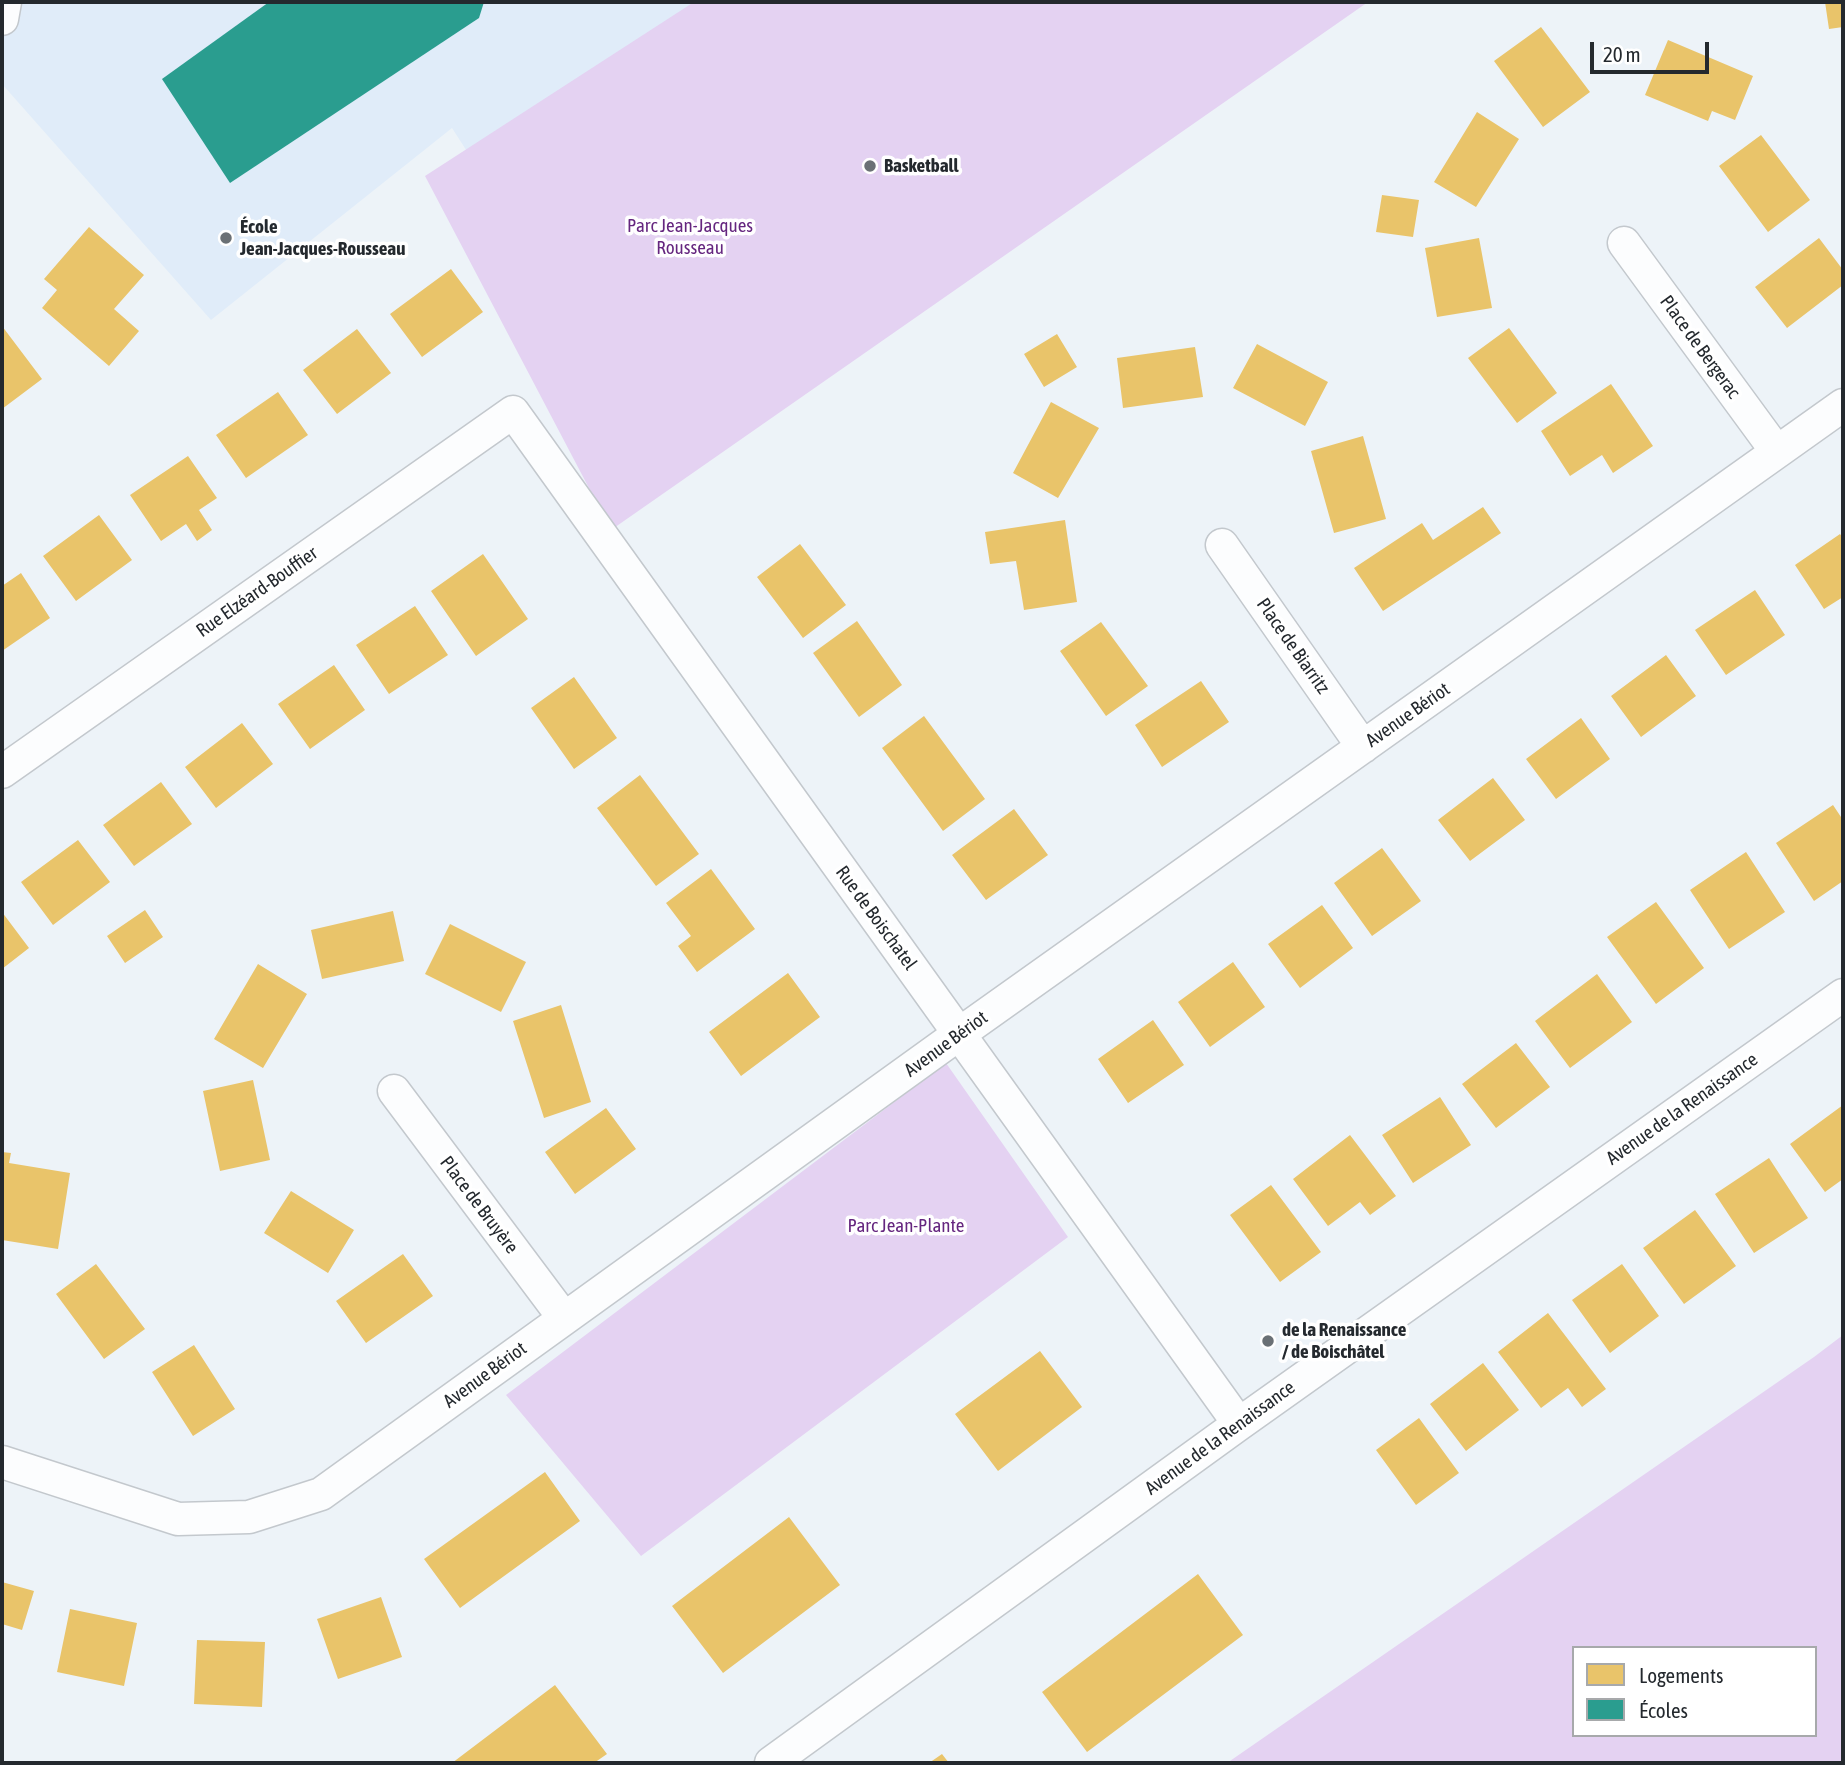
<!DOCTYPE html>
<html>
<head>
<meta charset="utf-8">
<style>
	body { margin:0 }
	#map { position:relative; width:1845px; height:1765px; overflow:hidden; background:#edf3f8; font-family:"Asap Condensed",sans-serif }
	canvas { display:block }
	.frame { position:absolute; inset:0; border:4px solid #24292e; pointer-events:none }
	.legend { position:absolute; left:1572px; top:1646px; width:245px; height:91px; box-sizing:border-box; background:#fff; border:2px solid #a7a9ab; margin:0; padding:9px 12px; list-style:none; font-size:21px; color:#24292e }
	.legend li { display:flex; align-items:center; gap:14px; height:35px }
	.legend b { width:35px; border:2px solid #a7a9ab }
	.scale { position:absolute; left:1590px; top:42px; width:119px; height:32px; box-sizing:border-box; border:4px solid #24292e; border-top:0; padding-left:9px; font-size:21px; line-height:24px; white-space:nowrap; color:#24292e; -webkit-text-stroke:5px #fff; paint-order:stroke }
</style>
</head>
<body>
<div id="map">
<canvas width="1845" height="1765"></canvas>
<div class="frame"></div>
<ul class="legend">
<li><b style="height:19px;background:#e9c46a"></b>Logements</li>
<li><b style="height:19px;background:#2a9d8f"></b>Écoles</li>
</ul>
<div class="scale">20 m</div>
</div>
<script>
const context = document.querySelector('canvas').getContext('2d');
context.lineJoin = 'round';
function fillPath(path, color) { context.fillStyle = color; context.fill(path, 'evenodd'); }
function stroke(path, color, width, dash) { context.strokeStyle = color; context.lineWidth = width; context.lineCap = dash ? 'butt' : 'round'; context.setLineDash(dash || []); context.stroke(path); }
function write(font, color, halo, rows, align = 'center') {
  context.font = font + ' "Asap Condensed",sans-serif'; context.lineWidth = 7; context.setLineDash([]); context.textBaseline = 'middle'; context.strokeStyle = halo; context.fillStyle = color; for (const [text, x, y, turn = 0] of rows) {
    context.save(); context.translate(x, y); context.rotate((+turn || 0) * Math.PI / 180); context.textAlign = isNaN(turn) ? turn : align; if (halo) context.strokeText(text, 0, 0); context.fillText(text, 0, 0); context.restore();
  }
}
const built = new Path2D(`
	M5 2H698L470 156 452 128 211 320 2 84V19Z`);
const green = new Path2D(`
	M694 2H1368L611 530 425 176Z
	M946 1063 1068 1237 641 1556 506 1395Z
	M1843 1335V1763H1227L1814 1357ZM1574 1648H1815V1735H1574Z`);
const homes = new Path2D(`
	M1825 2H1843V27L1829 29Z
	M1541 27 1590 92 1543 127 1494 61Z
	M1668 40 1753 76 1735 120 1712 111 1708 121 1645 95Z
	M1477 112 1519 139 1476 207 1434 182Z
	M1761 135 1810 200 1768 232 1719 166Z
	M1382 195 1419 200 1413 237 1376 232Z
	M89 227 144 275 114 309 139 331 109 366 42 308 57 290 44 279Z
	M1479 238 1492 308 1437 317 1425 248Z
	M1819 238 1843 270V285L1787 328 1755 287Z
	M451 269 483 312 422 357 390 314Z
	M2 326 42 379 2 409Z
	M1509 328 1557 393 1517 423 1468 358Z
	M357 329 391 373 337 414 303 370Z
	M1057 334 1077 367 1044 387 1024 354Z
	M1257 344 1328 382 1305 426 1233 388Z
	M1195 347 1203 397 1123 408 1117 358Z
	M1611 384 1653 446 1613 473 1602 455 1570 476 1541 431Z
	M278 392 308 435 246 478 216 435Z
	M1051 402 1099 428 1058 498 1013 473Z
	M1363 436 1386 519 1334 533 1311 451Z
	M188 456 217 498 199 510 212 530 197 541 186 524 161 541 130 495Z
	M1483 507 1501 533 1383 611 1354 568 1422 523 1433 540Z
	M99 515 132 560 76 601 43 556Z
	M1065 520 1077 602 1024 610 1016 561 990 564 985 532Z
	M1840 534 1843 538V597L1824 609 1795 565Z
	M800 544 846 605 803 638 757 577Z
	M483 554 528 619 476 656 431 591Z
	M21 573 50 618 2 651V586Z
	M1755 590 1785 635 1726 675 1695 630Z
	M415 606 448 655 389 694 356 645Z
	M857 621 902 685 859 717 813 653Z
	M1101 622 1148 686 1106 716 1060 651Z
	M1666 655 1696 696 1641 737 1611 696Z
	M334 665 365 710 310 749 278 704Z
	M574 677 617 738 574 769 531 708Z
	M1201 681 1229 722 1162 767 1135 725Z
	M924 716 985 799 943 831 882 748Z
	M1581 718 1610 759 1556 799 1526 759Z
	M242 723 273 764 216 808 185 767Z
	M640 775 699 854 656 886 597 808Z
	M1493 778 1525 820 1470 861 1438 820Z
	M161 782 192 824 134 866 103 825Z
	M1833 805 1843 820V881L1814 901 1776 843Z
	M1014 809 1048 855 986 900 952 855Z
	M78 840 110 882 53 925 21 882Z
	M1382 848 1421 901 1372 936 1334 883Z
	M1746 852 1785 912 1729 949 1690 890Z
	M711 869 755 929 697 972 678 946 691 936 666 903Z
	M1656 902 1704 968 1656 1004 1607 937Z
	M1322 905 1353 948 1300 988 1268 944Z
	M145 910 163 937 125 963 107 936Z
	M393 911 404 961 322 979 311 930Z
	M2 912 29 948 2 969Z
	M450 924 526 962 501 1012 425 974Z
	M1233 962 1265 1007 1210 1047 1178 1002Z
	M258 964 307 994 263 1068 214 1039Z
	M788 973 820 1017 741 1076 709 1032Z
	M1597 974 1632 1022 1570 1068 1535 1021Z
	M561 1005 591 1102 544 1118 513 1021Z
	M1153 1020 1184 1065 1128 1103 1098 1059Z
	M1516 1043 1550 1087 1496 1128 1462 1084Z
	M253 1080 270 1160 220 1171 203 1091Z
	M1440 1097 1471 1145 1413 1183 1382 1135Z
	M1843 1105V1179L1825 1192 1790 1144Z
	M606 1108 636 1149 575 1194 545 1152Z
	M1350 1135 1396 1196 1370 1215 1360 1202 1328 1226 1293 1179Z
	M2 1152 11 1153 9 1163 70 1173 58 1249 2 1240Z
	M1769 1158 1808 1218 1754 1253 1715 1194Z
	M1271 1185 1321 1252 1280 1282 1230 1215Z
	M291 1191 354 1230 328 1273 264 1233Z
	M1695 1210 1736 1266 1684 1304 1643 1248Z
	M403 1254 433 1296 366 1343 336 1301Z
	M96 1264 145 1329 104 1359 56 1294Z
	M1622 1264 1659 1316 1610 1353 1572 1300Z
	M1548 1313 1606 1389 1582 1407 1568 1388 1541 1408 1498 1352Z
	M194 1345 235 1409 193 1436 152 1372Z
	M1040 1351 1082 1407 998 1471 955 1414Z
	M1483 1363 1519 1410 1466 1451 1430 1404Z
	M1419 1418 1459 1473 1416 1505 1376 1450Z
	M545 1472 580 1521 460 1608 424 1559Z
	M789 1517 840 1585 723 1673 672 1606Z
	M1198 1574 1243 1635 1087 1752 1042 1692Z
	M2 1582 34 1591 22 1630 2 1624Z
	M381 1597 402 1657 338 1679 317 1619Z
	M70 1609 137 1623 124 1686 57 1672Z
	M197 1640 265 1642 262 1707 194 1704Z
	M555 1685 607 1754 594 1763H452Z
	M942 1754 949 1763H929Z`);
const schools = new Path2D(`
	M269 2H484L479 18 230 183 162 79Z`);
const street = new Path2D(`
	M2 19 5 2
	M1624 243 1777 452
	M1222 545 1363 747
	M2 772 513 412 1239 1424
	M394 1091 564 1318
	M2 1462 178 1519 249 1517 321 1494 959 1034 1843 405
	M771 1763 1239 1424 1843 995`);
const markers = [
	[870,166,7,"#6a7075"],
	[226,238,7,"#6a7075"],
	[1268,1341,7,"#6a7075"]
];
const poiNames = [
	["Basketball",884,166],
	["École",240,227],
	["Jean-Jacques-Rousseau",240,249],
	["de la Renaissance",1282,1330],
	["/ de Boischâtel",1282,1352]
];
const parkNames = [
	["Parc Jean-Jacques",690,226],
	["Rousseau",690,248],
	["Parc Jean-Plante",906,1226]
];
const streetNames = [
	["Place de Bergerac",1700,347,54],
	["Rue Elzéard-Bouffier",257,592,-35],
	["Place de Biarritz",1293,646,55],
	["Avenue Bériot",1408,715,-35],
	["Rue de Boischatel",876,918,54],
	["Avenue Bériot",946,1044,-36],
	["Avenue de la Renaissance",1682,1109,-35],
	["Place de Bruyère",479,1205,53],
	["Avenue Bériot",485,1375,-36],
	["Avenue de la Renaissance",1220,1438,-36]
];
fillPath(built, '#e0ecf9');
fillPath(green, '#e4d2f2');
fillPath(homes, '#e9c46a');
fillPath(schools, '#2a9d8f');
stroke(street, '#c3c8cd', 35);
stroke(street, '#fcfdfe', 32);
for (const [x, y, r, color] of markers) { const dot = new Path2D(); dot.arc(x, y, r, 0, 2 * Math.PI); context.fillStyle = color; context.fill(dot); stroke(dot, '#fff', 2.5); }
write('bold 19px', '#24292e', '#fff', poiNames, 'left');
write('19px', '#65267f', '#fff', parkNames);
write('19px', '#24292e', '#fff', streetNames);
</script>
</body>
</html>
